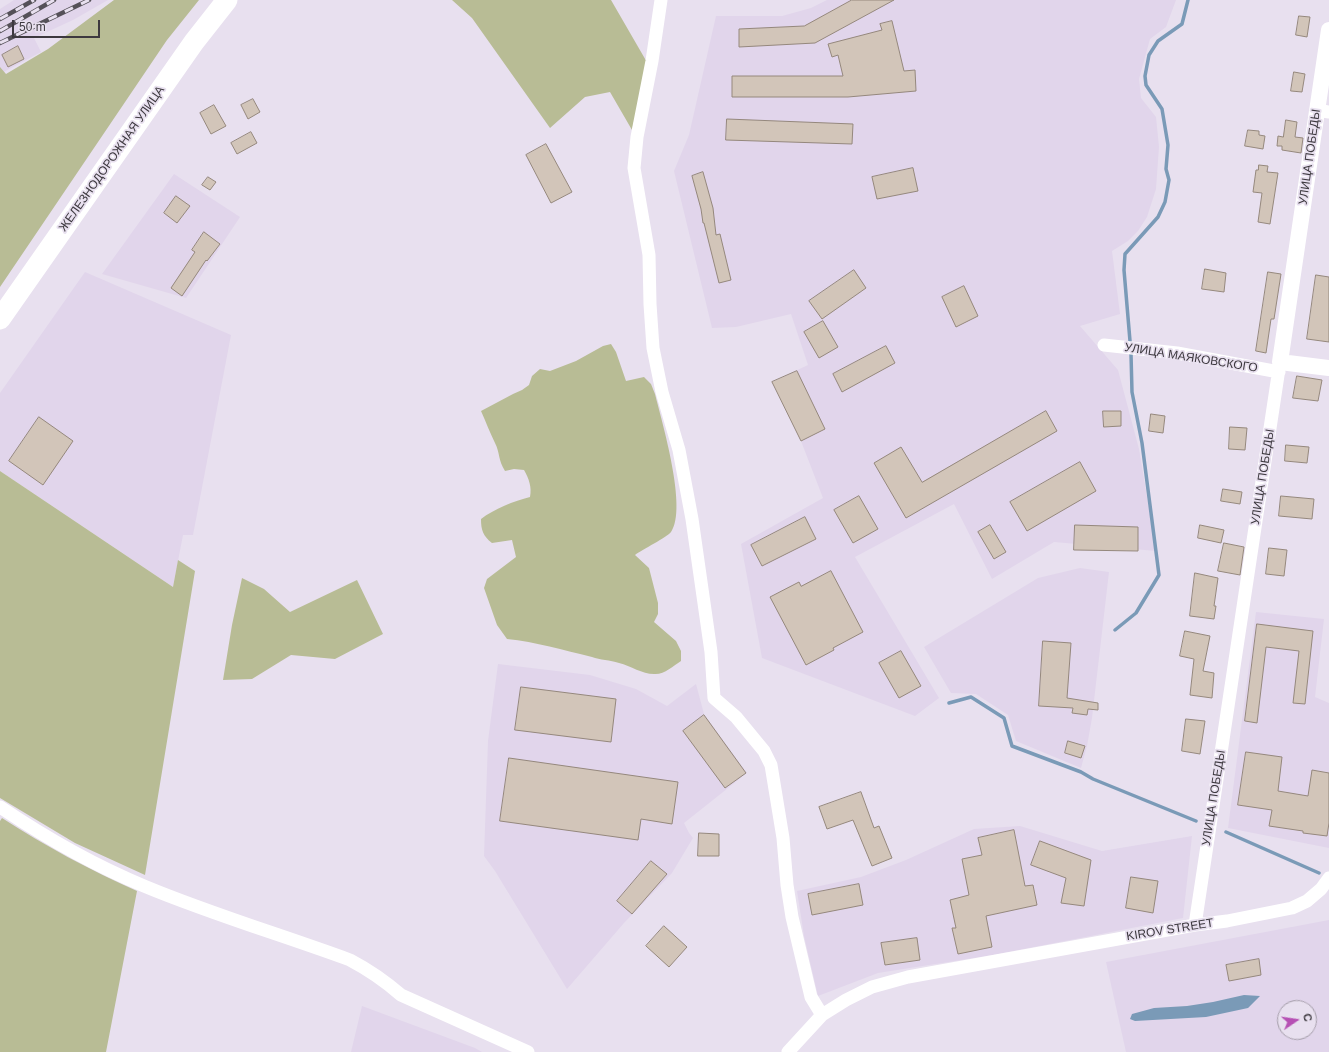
<!DOCTYPE html>
<html>
<head>
<meta charset="utf-8">
<style>
	body { margin:0 }
	#map { position:relative; width:1329px; height:1052px; overflow:hidden; background:#e8e0ef; font-family:Arial,sans-serif }
	canvas { display:block }
	.north { position:absolute; left:1277px; top:1000px; width:40px; height:40px; box-sizing:border-box; background:#e8e0ef; border:1px solid #a49da9; border-radius:50%; rotate:77deg; font-size:11px; font-weight:700; line-height:16px; text-align:center; color:#3d393f }
	.north::after { content:''; display:block; margin:auto; width:14px; height:18px; background:#b650b4; clip-path:polygon(50% 0,100% 100%,50% 72%,0 100%) }
	.scale { position:absolute; left:12px; top:20px; width:88px; height:18px; box-sizing:border-box; border:2px solid #3d393f; border-top:0; padding-left:5px; font-size:12px; line-height:14px; white-space:nowrap; color:#3d393f; -webkit-text-stroke:3px #e8e0ef; paint-order:stroke }
</style>
</head>
<body>
<div id="map">
<canvas width="1329" height="1052"></canvas>
<div class="north">С</div>
<div class="scale">50 m</div>
</div>
<script>
const context = document.querySelector('canvas').getContext('2d');
context.lineJoin = 'round';
function fillPath(path, color) { context.fillStyle = color; context.fill(path, 'evenodd'); }
function stroke(path, color, width, dash) { context.strokeStyle = color; context.lineWidth = width; context.lineCap = dash ? 'butt' : 'round'; context.setLineDash(dash || []); context.stroke(path); }
function write(font, color, halo, rows, align = 'center') {
  context.font = font + ' Arial,sans-serif'; context.lineWidth = 3.5; context.setLineDash([]); context.textBaseline = 'middle'; context.strokeStyle = halo; context.fillStyle = color; for (const [text, x, y, turn = 0] of rows) {
    context.save(); context.translate(x, y); context.rotate((+turn || 0) * Math.PI / 180); context.textAlign = isNaN(turn) ? turn : align; if (halo) context.strokeText(text, 0, 0); context.fillText(text, 0, 0); context.restore();
  }
}
const built = new Path2D(`
	M14 0H108L73 20 34 38 41 52 0 74V9Z
	M827 0H1176L1166 27 1150 39 1139 79 1141 98 1156 117 1159 147 1156 189 1147 217 1138 231 1128 241 1112 251 1120 314 1080 326 1118 370 1139 449 1156 551 1054 542 992 579 954 504 855 557 939 698 915 716 762 658 741 544 823 498 801 441 772 382 808 365 791 314 736 327 712 328 674 171 689 135 716 16H782L811 8Z
	M174 174 240 217 186 298 102 274Z
	M85 272 231 335 193 535H183L173 587 0 471V393Z
	M1080 568 1109 572 1092 718 1087 746 1081 768 1016 741 1008 715 976 694 951 693 924 647 1038 578Z
	M1256 612 1324 619 1315 697 1329 703V848L1228 828Z
	M498 664 590 675 636 689 667 706 696 684 704 714 747 773 684 823 689 833 693 838 672 873 624 923 567 989 495 871 484 856 488 741Z
	M1020 826 1102 851 1192 836 1183 918 993 955 878 973 818 996 804 936 797 891 861 877 906 860 974 829Z
	M1329 920V1052H1126L1106 962ZM1285 1008H1309V1032H1285Z
	M362 1006 475 1048 482 1052H351Z`);
const green = new Path2D(`
	M114 0H199L167 40 0 287V67L6 74 48 49Z
	M452 0H611L648 64 632 130 610 92 585 97 550 128 472 18Z
	M611 344 616 352 626 381 644 377 651 384 655 394C662 422 688 509 671 532 666 538 643 549 635 555L649 568 658 603V614L654 622 676 641 681 651V661C673 666 664 675 654 674 642 674 631 666 619 663 610 660 600 660 592 657 563 650 536 642 507 639L497 625 484 588 487 579 516 557 512 540 492 543C483 536 481 530 481 519 494 509 514 501 530 497 532 487 529 479 524 470L514 469 505 471C498 460 500 453 495 443 490 433 486 422 481 411L513 394 522 390 529 385 532 376 540 369 550 371 576 361 603 346Z
	M0 471 173 587 178 560 195 571 145 875 75 843 0 798Z
	M242 578 264 589 290 612 357 580 383 634 335 659 291 655 252 679 223 680 232 625Z
	M2 818C45 846 90 870 137 891L106 1052H0V821Z`);
const water = new Path2D(`
	M1244 995 1260 996 1248 1008 1206 1017 1135 1021 1130 1019 1132 1014 1154 1008 1187 1006 1213 1002Z`);
const stream = new Path2D(`
	M1130 341 1124 270 1125 254 1158 217 1165 202 1169 180 1166 169 1168 145 1162 109 1146 85 1145 76 1149 55 1158 41 1182 24 1188 0
	M1115 630 1136 613 1159 575 1142 443 1132 392 1131 354
	M949 703 971 697 1004 718 1012 746 1081 772 1093 779 1196 821
	M1226 832 1319 873`);
const building = new Path2D(`
	M852 0H894L815 43 739 47V29L804 26Z
	M1299 16 1310 17 1307 37 1296 35Z
	M892 21 904 71 915 70 916 91 848 97H732V76H843L838 55 832 57 828 44 882 30 880 24Z
	M18 46 24 59 8 67 2 55Z
	M1294 72 1305 74 1302 92 1291 91Z
	M253 99 260 112 248 119 241 105Z
	M214 105 226 126 211 134 200 113Z
	M727 119 853 124 852 144 726 140Z
	M1286 120 1297 122 1295 137 1303 138 1301 153 1282 150V146H1277L1278 136 1283 137Z
	M1248 130 1259 131V135L1265 136 1263 149 1245 146Z
	M251 132 257 143 237 154 231 143Z
	M546 144 572 192 551 203 526 155Z
	M1259 165 1268 166 1267 172 1278 173 1270 224 1258 222 1262 193 1253 192 1256 170H1258Z
	M913 168 918 191 877 199 872 177Z
	M703 172 713 208 716 235 720 234 731 280 719 283 704 223H703L701 209 692 176Z
	M208 177 216 182 210 190 202 185Z
	M176 196 190 206 177 223 164 213Z
	M204 232 220 244 207 261 206 260 182 296 171 288 195 252 192 250Z
	M1205 269 1226 273 1224 292 1202 289Z
	M854 270 866 288 822 319 809 301Z
	M1268 272 1281 274 1274 319H1271L1266 353 1256 351Z
	M1316 275 1329 277V342L1307 339Z
	M964 286 978 316 956 327 942 297Z
	M823 321 838 347 819 358 804 332Z
	M886 346 895 363 842 392 833 374Z
	M797 371 825 429 801 441 772 382Z
	M1297 376 1322 380 1318 401 1293 398Z
	M1046 411 1057 431 906 518 874 463 901 447 922 482Z
	M1103 411H1121V426L1104 427Z
	M1151 414 1165 416 1163 433 1149 431Z
	M39 417 73 441 43 485 9 461Z
	M1230 427 1247 428 1245 450 1229 449Z
	M1286 445 1309 447 1307 463 1285 461Z
	M1080 462 1096 491 1027 531 1010 502Z
	M1223 489 1242 492 1240 504 1221 501Z
	M859 496 878 529 853 543 834 510Z
	M1281 496 1314 499 1312 519 1279 516Z
	M805 517 816 539 762 566 751 545Z
	M990 525 1006 552 994 559 978 532Z
	M1075 525 1138 527V551L1074 550Z
	M1200 525 1224 530 1221 543 1198 538Z
	M1224 543 1244 547 1240 575 1218 571Z
	M1269 548 1287 550 1284 576 1266 574Z
	M831 571 863 632 833 648 834 650 806 665 770 597 799 582 801 586Z
	M1195 573 1218 578 1214 606H1216L1214 619 1190 616Z
	M1257 624 1313 631 1305 704 1293 703 1299 651 1266 647 1257 723 1245 721Z
	M1185 631 1210 636 1203 671 1214 673 1212 698 1190 695 1194 659 1180 656Z
	M1043 641 1071 643 1067 698 1098 703V710L1088 709 1087 715 1072 713 1073 708 1039 706Z
	M901 651 921 686 899 698 879 663Z
	M521 687 616 699 611 742 515 730Z
	M704 715 746 773 725 788 683 731Z
	M1186 719 1205 721 1200 754 1182 751Z
	M1068 741 1085 746 1081 758 1065 753Z
	M1246 752 1282 757 1278 791 1308 796 1312 770 1329 773V823L1327 836 1303 833V831L1269 826 1272 810 1238 805Z
	M509 758 678 782 672 824 641 819 638 840 500 821Z
	M861 792 874 828 879 826 892 858 872 866 853 820 827 829 819 807Z
	M1014 830 1025 886 1033 885 1037 905 986 916 992 947 958 954 952 928H956L950 900 969 895 962 859 982 855 978 838Z
	M699 833 719 834V856H698Z
	M1040 841 1091 860 1084 906 1061 903 1066 878 1031 865Z
	M651 861 667 874 632 914 617 901Z
	M1131 877 1158 881 1153 913 1126 908Z
	M859 884 863 905 812 915 808 894Z
	M664 926 687 947 669 967 646 946Z
	M917 938 920 960 885 965 881 943Z
	M1259 959 1261 975 1229 981 1226 965Z`);
const minor = new Path2D(`
	M661 0 652 61 637 137 634 168 649 255 650 304 653 348 662 392 679 450 692 519 711 652 714 698 736 717 764 751 771 765 783 838 787 885 792 917 811 997 822 1015
	M1317 110 1329 112
	M1104 345 1177 353 1279 372
	M0 807C46 838 93 865 144 886 211 914 282 935 350 960 369 970 385 981 401 995L528 1052
	M1195 925 1280 362
	M788 1052 822 1015 846 1000 872 987 908 977 1195 925 1227 921 1292 908 1307 901 1321 889 1329 878`);
const tertiary = new Path2D(`
	M1329 30 1280 362 1329 368`);
const primary = new Path2D(`
	M0 319 194 42 227 0`);
const rail = new Path2D(`
	M0 19 34 0
	M0 31 54 0
	M0 43 89 0`);
const streetNames = [
	["УЛИЦА ПОБЕДЫ",1310,157,-82],
	["ЖЕЛЕЗНОДОРОЖНАЯ УЛИЦА",112,159,-55],
	["УЛИЦА МАЯКОВСКОГО",1191,358,9],
	["УЛИЦА ПОБЕДЫ",1263,477,-81],
	["УЛИЦА ПОБЕДЫ",1214,798,-81],
	["KIROV STREET",1170,930,-9]
];
fillPath(built, '#e1d5eb');
fillPath(green, '#b8bc95');
fillPath(water, '#7a9ab7');
stroke(stream, '#7a9ab7', 3.5);
fillPath(building, '#d2c5b9');
stroke(building, '#95887d', 1);
stroke(minor, '#fff', 13);
stroke(tertiary, '#fff', 16);
stroke(primary, '#fff', 21);
stroke(rail, '#555158', 4.5);
stroke(rail, '#e8e0ef', 3, [9]);
write('12px', '#3d393f', '#e8e0ef', streetNames);
</script>
</body>
</html>
